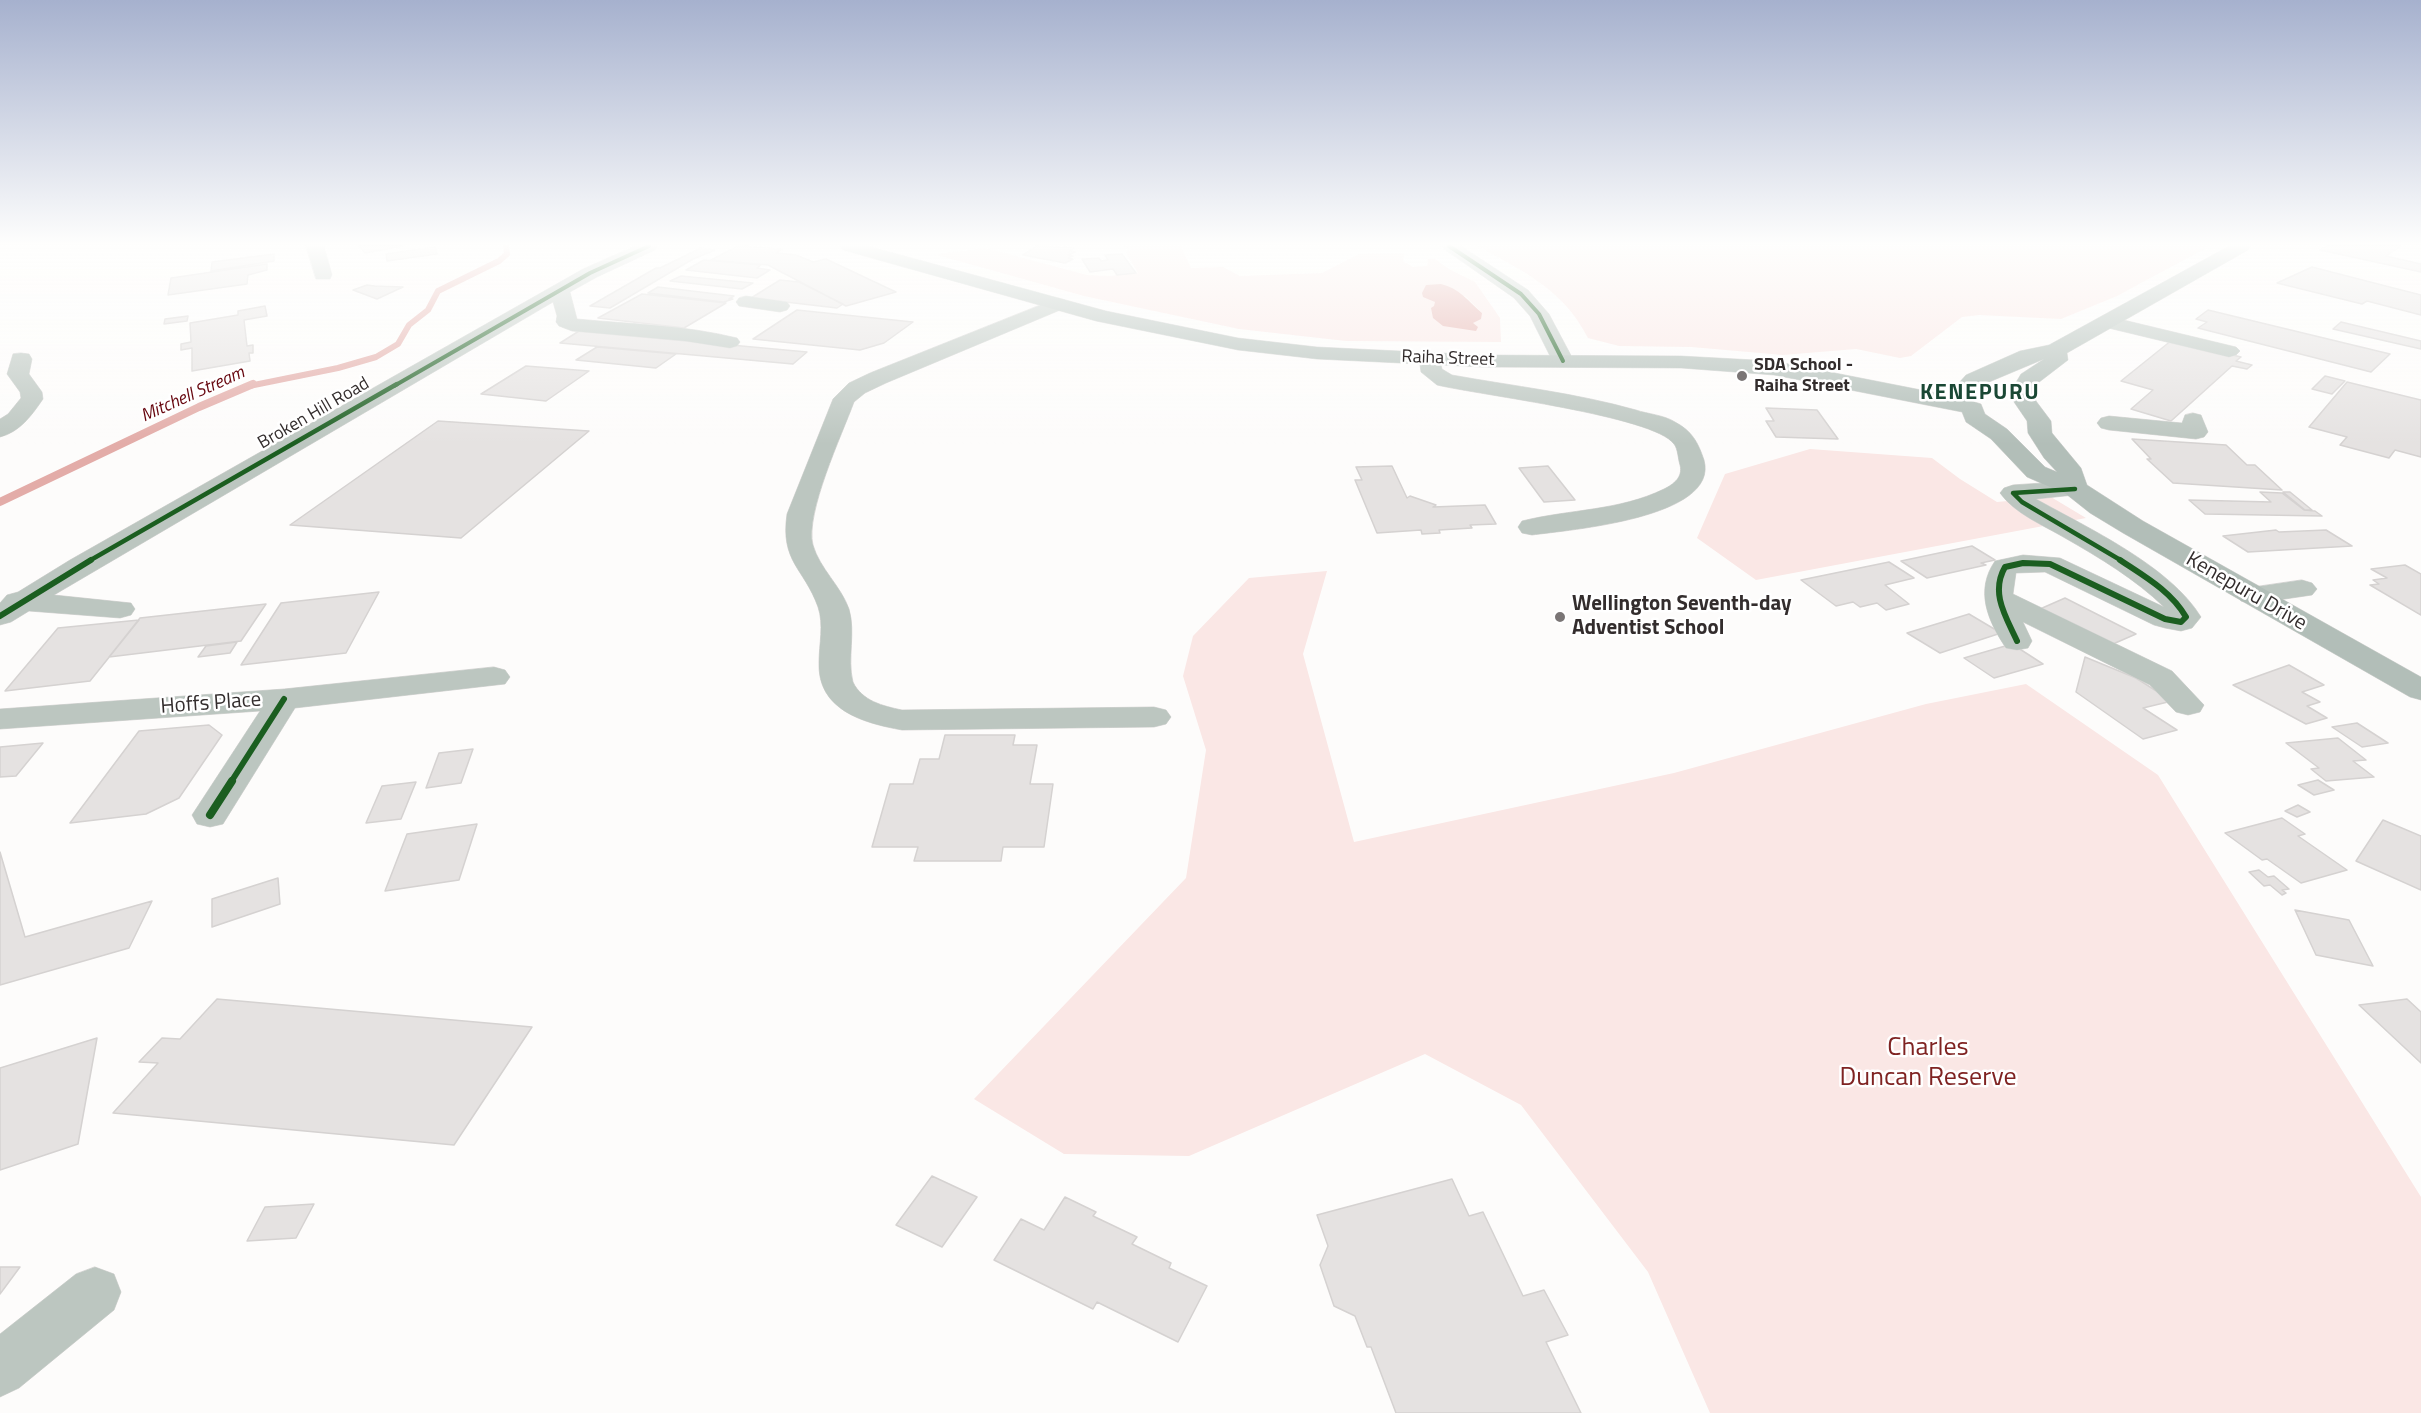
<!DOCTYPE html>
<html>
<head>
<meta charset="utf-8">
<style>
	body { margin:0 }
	canvas { display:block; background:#fdfcfb }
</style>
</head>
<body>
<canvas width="2421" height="1413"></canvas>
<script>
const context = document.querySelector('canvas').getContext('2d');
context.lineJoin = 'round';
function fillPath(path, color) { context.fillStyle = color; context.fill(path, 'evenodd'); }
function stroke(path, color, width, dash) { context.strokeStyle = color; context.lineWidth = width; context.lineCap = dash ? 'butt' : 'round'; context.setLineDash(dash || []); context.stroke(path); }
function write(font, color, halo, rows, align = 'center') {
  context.font = font + ' "Titillium Web",sans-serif'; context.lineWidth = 5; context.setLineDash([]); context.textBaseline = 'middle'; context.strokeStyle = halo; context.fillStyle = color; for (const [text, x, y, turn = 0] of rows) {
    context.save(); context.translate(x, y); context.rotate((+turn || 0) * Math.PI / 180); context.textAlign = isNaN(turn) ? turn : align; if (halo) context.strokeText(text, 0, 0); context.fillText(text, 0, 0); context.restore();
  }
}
const green = new Path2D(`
	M1123 246H1181L1191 268 1223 267 1240 276 1322 273 1359 254 1405 253 1403 261 1413 267 1427 266 1428 259H1435L1449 269 1475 282 1500 318 1501 342 1346 341 1239 329 1084 296 937 255C952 250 967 253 982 247L1087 275 1108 276 1138 273 1126 253 1131 249ZM1465 296 1482 313 1473 323 1435 306V302L1428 298Z
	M1478 246H2210L2117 296 2061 319 1979 315 1962 317 1911 356 1900 358 1856 349 1783 355 1691 347 1619 346 1588 338C1563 289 1524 272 1478 246Z
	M1810 449 1932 458 1960 479 1997 502 2051 497 2086 518 1756 580 1697 538 1725 474Z
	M1327 571 1303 654 1354 842 1674 773 1926 704 2026 684 2158 775 2421 1197V1413H1710L1648 1272 1521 1105 1425 1054 1189 1156 1064 1154 974 1099 1186 878 1206 750 1183 676 1193 636 1249 578Z`);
const water = new Path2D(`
	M1441 284C1459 288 1468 301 1482 313L1481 319 1473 323 1478 327 1476 331 1443 326 1433 318 1431 308 1434 306 1435 302 1423 297 1422 293 1426 285Z`);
const streamFar1 = new Path2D(`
	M249 386 338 368 376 357 398 344 409 325 428 310 438 291 499 261 507 254 506 246`);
const stream = new Path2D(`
	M0 502 199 407 253 384`);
const building = new Path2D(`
	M359 246H403L365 253Z
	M738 246 783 249 776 253 796 255 813 262 826 259 896 292 846 306 768 265 711 260Z
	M1037 246 1074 248 1069 251 1075 252 1068 255 1073 256 1068 258 1073 259 1065 263 1023 255Z
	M2326 246H2401L2386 256 2421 264V272L2320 250Z
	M435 247 437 254 387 261 386 254Z
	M701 248 715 250 693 259 610 308 590 306 656 268H660Z
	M274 254V261L211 271 212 262Z
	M1122 254 1136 273 1117 275 1113 269 1090 272 1082 259 1099 258 1101 261 1108 260 1105 255Z
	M704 260 761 265 757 268 770 270 757 278 686 270Z
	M267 264V270L248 275 247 284 168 295 171 278Z
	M2312 267 2421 295V315L2367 301 2362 304 2277 283Z
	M681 276 753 283 742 289 670 281Z
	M780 280 799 282 843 304 837 308 751 298Z
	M367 285 375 286 403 287 377 299 353 290Z
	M658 287 734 296 729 299H733L724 302 648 293Z
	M642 294 726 303 684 328 598 318Z
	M265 306 267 316 244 320 247 346 253 345V353H249L250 361 192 371V348L181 350V344L191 342 190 323 238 315V311Z
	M797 310 913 322 884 343 860 350 753 339Z
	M2208 310 2390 354 2371 372 2198 328 2207 322 2196 319Z
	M188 316 187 321 164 324 165 319Z
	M2341 322 2421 341V349L2333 329Z
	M579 331 807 352 793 364 560 343Z
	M2172 340 2241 357 2236 361 2252 365 2247 369 2232 366 2171 421 2131 409 2153 390 2121 381Z
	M597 347 676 354 656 368 576 360Z
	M526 366 589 371 546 401 481 394Z
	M2325 376 2345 381 2332 394 2312 389Z
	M2347 382 2421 400V457L2395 450 2389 458 2340 445 2347 437 2309 427Z
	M1766 408 1817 410 1838 439 1776 437 1766 421H1774Z
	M438 421 589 431 461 538 290 525Z
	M2132 439 2226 445 2247 465H2255L2282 490 2173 483 2147 459H2151Z
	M1392 466 1407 498 1410 496 1436 505 1433 507 1485 505 1496 524 1470 525 1472 528 1439 530 1440 533 1422 534 1421 530 1377 533 1355 480H1362L1356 467Z
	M1548 466 1575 500 1544 502 1519 468Z
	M2260 492 2282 493 2304 510 2315 511 2322 516 2205 514 2189 500 2271 502Z
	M2283 492H2290L2312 510H2305Z
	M2276 530 2279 532 2326 530 2352 546 2248 552 2223 536Z
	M1972 546 1995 560 1981 563 1986 565 1927 578 1901 561Z
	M1889 562 1914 578 1885 585 1909 604 1886 610 1877 603 1860 607 1853 602 1836 606 1801 580Z
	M2405 565 2421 574V615L2370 585 2379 584 2373 580 2387 578 2371 569Z
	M379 592 346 653 241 665 281 603Z
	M2065 598 2136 634 2113 644 2040 609Z
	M266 604 241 641 109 657 140 618Z
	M1969 614 2001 633 1940 653 1907 633Z
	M139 620 90 681 5 691 58 628Z
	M237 642 230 653 198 657 206 646Z
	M2012 644 2043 664 1994 678 1964 658Z
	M2085 657 2136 678 2172 701 2143 708 2177 730 2143 739 2076 692Z
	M2289 665 2324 685 2302 692 2320 702 2307 706 2327 718 2306 724 2233 685Z
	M2357 723 2388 743 2362 747 2332 727Z
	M209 725 222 735 179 798 146 814 70 823 139 731Z
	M945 735H1015L1013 745H1037L1030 784H1053L1044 847H1003L1001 861H914L918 847H872L890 784H913L920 759H939Z
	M2338 738 2366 760 2353 761 2374 777 2326 781 2311 769 2319 768 2286 743Z
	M43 743 16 776 0 777V747Z
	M473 749 461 783 426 788 439 753Z
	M2318 780 2334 790 2314 795 2298 785Z
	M416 782 401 819 366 823 382 786Z
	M2298 805 2310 812 2297 817 2285 811Z
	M2282 818 2305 834 2298 836 2347 870 2301 883 2267 859 2262 860 2225 833Z
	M2383 820 2421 836V890L2356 861Z
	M477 824 459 880 385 891 407 834Z
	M0 852 25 937 152 901 129 948 0 985Z
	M2259 870 2268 877 2274 876 2289 889 2282 890 2286 893 2282 895 2270 885 2264 886 2249 872Z
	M278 878 280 904 212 927V899Z
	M2295 910 2349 920 2373 966 2316 955Z
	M217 999 532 1027 454 1145 113 1113 158 1063 139 1062 162 1038 180 1039Z
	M2407 999 2421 1012V1063L2359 1005Z
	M97 1038 78 1144 0 1170V1068Z
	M932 1176 977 1197 942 1247 896 1225Z
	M1452 1179 1469 1216 1483 1212 1523 1296 1544 1290 1568 1335 1546 1342 1581 1413H1396L1371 1347H1367L1355 1316 1334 1306 1320 1265 1328 1246 1317 1215Z
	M1065 1197 1096 1212 1093 1216 1137 1237 1132 1244 1171 1263 1169 1268 1207 1286 1178 1342 1097 1302 1093 1309 994 1260 1021 1219 1044 1230Z
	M314 1204 296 1238 247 1241 265 1207Z
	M0 1267H20L0 1294Z`);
const minor = new Path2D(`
	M306 246H324L332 275 330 279H316Z
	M635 246H658L655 250 597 277 570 292 577 319C630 324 685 325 737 338L740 342 737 346 730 348 685 341 572 331 559 326 556 322 557 316 553 302 54 595 131 603 135 609 131 615 120 618 29 611 11 622 0 625V603L7 595 18 592 70 560 583 269Z
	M1440 246H1461L1528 290 1549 314 1574 361 1571 366 1563 367 1555 366 1530 316 1514 298Z
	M746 296 787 302 790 306 787 310 780 312 739 306 736 302 739 298Z
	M1058 298 1065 300 1068 304 1065 308 886 383 865 393 854 402C842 435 805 513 813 545 820 569 841 586 849 609 856 633 847 658 853 682 862 701 883 706 902 710L1154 707 1166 710 1171 717 1166 724 1154 727 902 730C863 723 817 710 819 662 819 644 824 625 818 607 804 568 780 562 787 514L833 399 849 383 870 373Z
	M2107 316 2236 347 2240 351 2236 355 2229 357 2100 326 2097 322 2100 318Z
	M1430 352 1438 353 1442 369 1452 375C1513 386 1576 393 1636 410 1648 414 1664 415 1675 422 1692 431 1698 442 1704 460 1720 518 1569 530 1532 535L1522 533 1518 527 1522 521C1570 509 1619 511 1664 489 1674 484 1683 477 1680 465 1678 459 1678 449 1674 444 1654 416 1479 395 1437 385L1421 372 1419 358 1422 353Z
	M21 353 29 354 32 359 29 374 42 392 43 399C32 415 20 432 0 437V419L8 414 21 398 20 392 7 374 13 354Z
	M2193 413 2201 415 2208 432 2204 437 2196 439 2109 430 2101 428 2097 423 2101 418 2109 416 2182 423 2185 415Z
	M2075 481 2084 484 2088 489 2084 494 2036 499C2088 528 2170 566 2201 617L2192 628 2181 631 2165 628 2154 625 2045 572 2016 573 2013 594 2172 671 2204 705 2200 712 2188 715 2176 712 2150 685 2023 622 2032 641 2028 648 2017 650 2006 648C1987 620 1975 590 1995 561L2023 555 2060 558 2164 607C2135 579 2100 558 2065 538 2043 525 2015 514 2000 493L2004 488 2013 485Z
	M2302 580 2312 583 2317 589 2312 595 2251 604 2241 601 2236 595 2241 589Z
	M494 667 505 670 510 677 505 684 295 708 223 824 210 827 197 824 192 815 260 711 0 729V709L284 689Z
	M95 1267 114 1274 121 1292 114 1310 19 1388 0 1397V1334L76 1274Z`);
const major = new Path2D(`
	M840 246H868L1106 311 1238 338 1317 347 1483 355 1681 356 1774 361 1962 398 1981 404 1985 414 2007 429 2045 467 2057 472 2044 458 2028 433 2027 421 2014 402 2012 389 2021 374 2044 359 1982 385C1974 391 1969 392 1960 390L1957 385 1966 375 2020 351 2049 345 2229 246H2251L2248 250 2067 353 2068 360 2038 383 2034 389 2036 401 2051 421 2052 433 2081 468 2087 485 2143 521 2421 677V700L2410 697 2123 533 2090 513 2066 494 2027 477 1991 439 1966 422 1962 412 1774 375 1681 368 1483 367 1317 359 1238 350 1096 321 843 250Z`);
const cyclewayFar3 = new Path2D(`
	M1449 246 1521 294 1539 314 1563 361
	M394 386 590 273 649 246`);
const cyclewayFar2 = new Path2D(`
	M2075 489 2013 493 2022 502 2122 561
	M89 561 397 384`);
const cyclewayFar1 = new Path2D(`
	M0 616 91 560
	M2017 641C2006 617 1990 593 2005 567L2023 563 2050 564 2165 619 2181 622 2186 617C2171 591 2144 576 2120 560
	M231 782 284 699`);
const cycleway = new Path2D(`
	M210 815 232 781`);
const markers = [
	[1742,376,6,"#7a7575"],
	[1560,617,6,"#7a7575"]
];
const farStreetnames = [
	["Raiha Street",1448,359,2],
	["Broken Hill Road",314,414,-30]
];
const farPoinames = [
	["SDA School -",1754,366],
	["Raiha Street",1754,387]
];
const farWaternames = [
	["Mitchell Stream",193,395,-24]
];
const streetNames = [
	["Kenepuru Drive",2246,592,30],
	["Hoffs Place",211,704,-4]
];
const poiNames = [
	["Wellington Seventh-day",1572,605],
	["Adventist School",1572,629]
];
const farDistrictnames = [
	["KENEPURU",1980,394]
];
const nearParknames = [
	["Charles",1928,1049],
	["Duncan Reserve",1928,1079]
];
fillPath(green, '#fae7e5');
fillPath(water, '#e3aca8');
stroke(streamFar1, '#e3aca8', 6);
stroke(stream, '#e3aca8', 8);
fillPath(building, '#e5e2e1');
stroke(building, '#d5d2d1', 1.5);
stroke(minor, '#d9d7d6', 1);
stroke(major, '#d9d7d6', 1);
fillPath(minor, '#bcc6c0');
fillPath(major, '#b2beb8');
stroke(cyclewayFar3, '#1b5e20', 4);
stroke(cyclewayFar2, '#1b5e20', 4.5);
stroke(cyclewayFar1, '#1b5e20', 6);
stroke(cycleway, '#1b5e20', 8);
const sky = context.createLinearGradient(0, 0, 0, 444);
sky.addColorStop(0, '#a6b1ce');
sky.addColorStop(0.55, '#fefefd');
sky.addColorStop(1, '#fefefd00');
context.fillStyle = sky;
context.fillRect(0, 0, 2421, 444);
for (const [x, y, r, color] of markers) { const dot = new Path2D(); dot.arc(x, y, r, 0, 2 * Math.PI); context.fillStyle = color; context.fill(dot); stroke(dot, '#fff', 2); }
write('18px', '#332d2d', '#fff', farStreetnames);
write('bold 18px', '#332d2d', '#fff', farPoinames, 'left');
write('italic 18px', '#66050d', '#fff', farWaternames);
write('21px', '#332d2d', '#fff', streetNames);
write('bold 21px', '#332d2d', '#fff', poiNames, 'left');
context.letterSpacing = '1.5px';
write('bold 22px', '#1a4835', '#fff', farDistrictnames);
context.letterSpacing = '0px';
write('26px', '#7f2322', '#fff', nearParknames);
</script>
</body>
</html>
